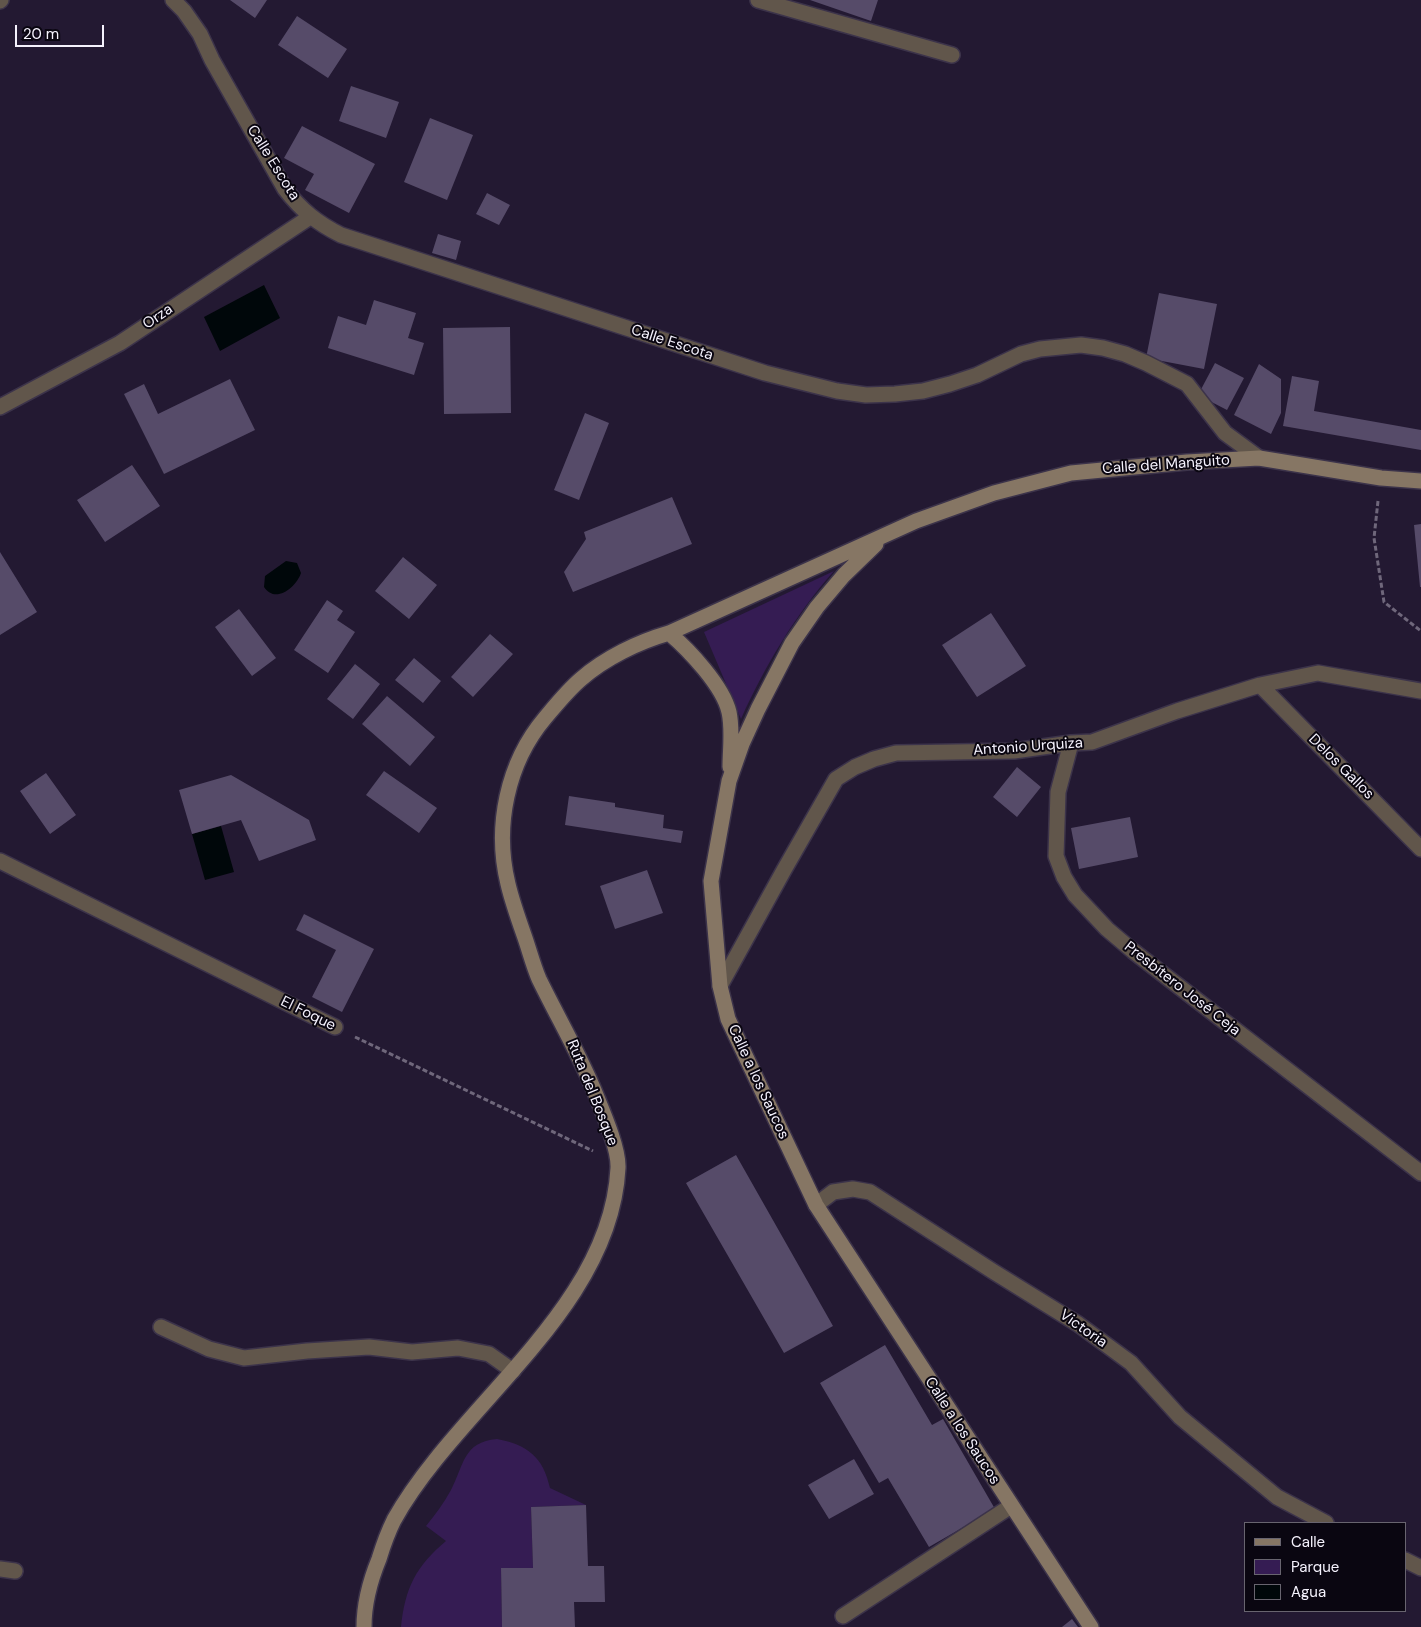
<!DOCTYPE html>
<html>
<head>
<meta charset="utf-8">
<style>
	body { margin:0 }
	#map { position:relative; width:1421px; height:1627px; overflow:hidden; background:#231932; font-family:"DM Sans",sans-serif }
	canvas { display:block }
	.legend { position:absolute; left:1244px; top:1522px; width:162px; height:90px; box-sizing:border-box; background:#0a0611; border:1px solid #68646f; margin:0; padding:6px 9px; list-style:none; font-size:15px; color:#f5f2fd }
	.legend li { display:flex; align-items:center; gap:10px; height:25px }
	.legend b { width:25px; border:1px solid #68646f }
	.scale { position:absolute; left:15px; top:25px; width:89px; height:22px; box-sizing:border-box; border:2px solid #f5f2fd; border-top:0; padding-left:6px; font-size:15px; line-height:18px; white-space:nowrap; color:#f5f2fd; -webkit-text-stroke:4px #0a0611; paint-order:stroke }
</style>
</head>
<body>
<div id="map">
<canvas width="1421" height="1627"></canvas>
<ul class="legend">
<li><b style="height:6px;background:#867664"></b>Calle</li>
<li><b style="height:14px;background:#351c53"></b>Parque</li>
<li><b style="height:14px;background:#00070a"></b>Agua</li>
</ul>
<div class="scale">20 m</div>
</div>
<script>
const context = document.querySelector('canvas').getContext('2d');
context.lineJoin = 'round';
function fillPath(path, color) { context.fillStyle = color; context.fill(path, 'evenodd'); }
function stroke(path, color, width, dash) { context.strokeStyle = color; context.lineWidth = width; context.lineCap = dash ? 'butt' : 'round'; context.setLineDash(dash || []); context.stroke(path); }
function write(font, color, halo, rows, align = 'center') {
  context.font = font + ' "DM Sans",sans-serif'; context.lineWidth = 4; context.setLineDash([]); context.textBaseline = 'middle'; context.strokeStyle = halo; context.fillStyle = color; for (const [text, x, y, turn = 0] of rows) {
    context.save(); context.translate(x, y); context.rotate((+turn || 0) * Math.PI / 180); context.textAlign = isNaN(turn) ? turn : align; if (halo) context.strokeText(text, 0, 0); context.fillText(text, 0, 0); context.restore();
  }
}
const green = new Path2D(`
	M834 571C795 615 765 666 741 719L704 632Z
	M497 1439C528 1445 543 1457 550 1488L586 1505 531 1507 533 1568H501L502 1627H401C405 1588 416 1566 446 1541L426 1526C435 1515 444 1503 451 1490 464 1465 463 1442 497 1439Z`);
const water = new Path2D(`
	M264 285 280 318 220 351 204 317Z
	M286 561 297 563 301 573C296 588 275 604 264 587L265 576Z
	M221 826 234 872 205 880 192 834Z`);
const building = new Path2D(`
	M230 0H267L255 18Z
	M810 0H878L871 21Z
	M297 16 347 49 328 78 278 45Z
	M351 86 399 102 386 138 339 121Z
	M430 118 473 135 447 200 404 182Z
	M302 126 375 164 349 213 305 190 314 174 284 158Z
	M487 193 510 205 499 225 476 214Z
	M438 234 461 241 456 260 432 253Z
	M1159 293 1217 304 1204 369 1146 358Z
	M374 300 416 313 408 338 424 343 414 375 328 348 338 316 366 325Z
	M510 327 511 413 444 414 443 328Z
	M1215 363 1244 378 1227 410 1198 395Z
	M1259 364 1281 379V413L1271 434 1234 415Z
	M1292 376 1319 381 1314 411 1421 430V450L1283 426Z
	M230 379 255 430 164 474 124 394 144 384 158 414Z
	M585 413 609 423 579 500 554 490Z
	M132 465 160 506 105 542 77 500Z
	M672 497 692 544 573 592 564 572 586 539 584 532Z
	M1421 524V587H1420L1414 525Z
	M0 552 37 612 0 635Z
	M403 557 437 585 409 619 375 591Z
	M327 600 343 611 337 620 355 632 328 673 294 650Z
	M239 609 276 658 252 676 215 627Z
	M991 613 1026 666 977 697 942 645Z
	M490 634 513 654 473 697 451 677Z
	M414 658 441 681 423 703 395 680Z
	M355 664 380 684 353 719 327 699Z
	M387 696 435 737 410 766 362 724Z
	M1017 767 1041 787 1017 817 993 797Z
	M384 771 437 808 419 833 366 795Z
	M46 773 76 815 50 834 20 791Z
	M231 775 309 820 316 840 259 861 241 820 192 834 179 790Z
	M569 796 615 803V807L664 815 663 828 683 831 681 843 565 825Z
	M1130 817 1138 857 1079 869 1071 828Z
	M647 870 663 913 615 929 600 886Z
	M304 914 374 949 342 1012 312 997 336 950 296 930Z
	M736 1155 833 1326 784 1353 686 1183Z
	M885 1345 932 1425 943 1419 995 1509 929 1547 888 1478 879 1483 820 1383Z
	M854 1459 874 1494 829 1519 808 1485Z
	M586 1505 588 1566H604L605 1602H574L575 1627H502L501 1568H533L531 1507Z
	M1072 1619 1078 1627H1062Z`);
const path = new Path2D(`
	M1378 501 1374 538 1384 602 1421 631
	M355 1037 593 1151`);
const street = new Path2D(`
	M173 0 184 11 200 34 212 60 285 189C301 210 317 223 341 235L765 373 837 391 866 395 895 394 923 391 950 384 977 375 1021 354 1040 349 1081 345 1103 348 1125 354 1146 363 1187 384 1225 433 1259 458
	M758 0 952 55
	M0 1 1 0
	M0 407 120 343 310 217
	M1260 685 1421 849
	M1071 743 1058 792 1056 856 1064 877 1075 895 1107 929 1133 951 1421 1173
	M0 861 335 1027
	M720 986 784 870 836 779 855 767 874 759 896 753 1014 751 1071 743 1092 742 1177 711 1260 685 1318 673 1421 691
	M816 1205 833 1192 853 1189 870 1192 994 1272 1078 1324 1131 1363 1180 1417 1277 1497 1326 1523
	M161 1327 209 1349 244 1358 307 1351 369 1347 412 1352 458 1348 489 1354 513 1371
	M1405 1560 1421 1568
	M0 1569 15 1571
	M843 1616 1011 1506`);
const secondary = new Path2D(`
	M876 544 844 575 817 607 792 643 758 709 742 744 729 781 711 881 720 986 728 1019 816 1205 1091 1627
	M669 633C689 650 723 686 729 712 733 730 730 749 730 767
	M364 1627C364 1603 370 1581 379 1559 383 1546 388 1532 394 1520 458 1405 611 1309 618 1168 619 1148 602 1110 594 1090 578 1052 557 1016 539 979 533 965 529 949 524 935 518 918 512 901 508 884 494 827 507 763 545 718 556 705 567 691 581 679 605 658 638 642 669 633L916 521 994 493 1071 473 1187 462 1259 458 1381 478 1421 481`);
const streetNames = [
	["Calle Escota",273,163,58],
	["Orza",158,317,-34],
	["Calle Escota",672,343,18],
	["Calle del Manguito",1166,465,-4],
	["Antonio Urquiza",1028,747,-4],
	["Delos Gallos",1341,767,45],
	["Presbítero José Ceja",1182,989,38],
	["El Foque",308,1014,26],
	["Calle a los Saucos",758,1082,65],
	["Ruta del Bosque",592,1093,68],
	["Victoria",1083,1329,35],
	["Calle a los Saucos",962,1431,57]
];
fillPath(green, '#351c53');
fillPath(water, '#00070a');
fillPath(building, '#564b69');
stroke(street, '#3c334a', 18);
stroke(secondary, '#3c334a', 18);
stroke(path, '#6f677b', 3, [5, 2.5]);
stroke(street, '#61564b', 15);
stroke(secondary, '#867664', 15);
write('15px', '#f5f2fd', '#0a0611', streetNames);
</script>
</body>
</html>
